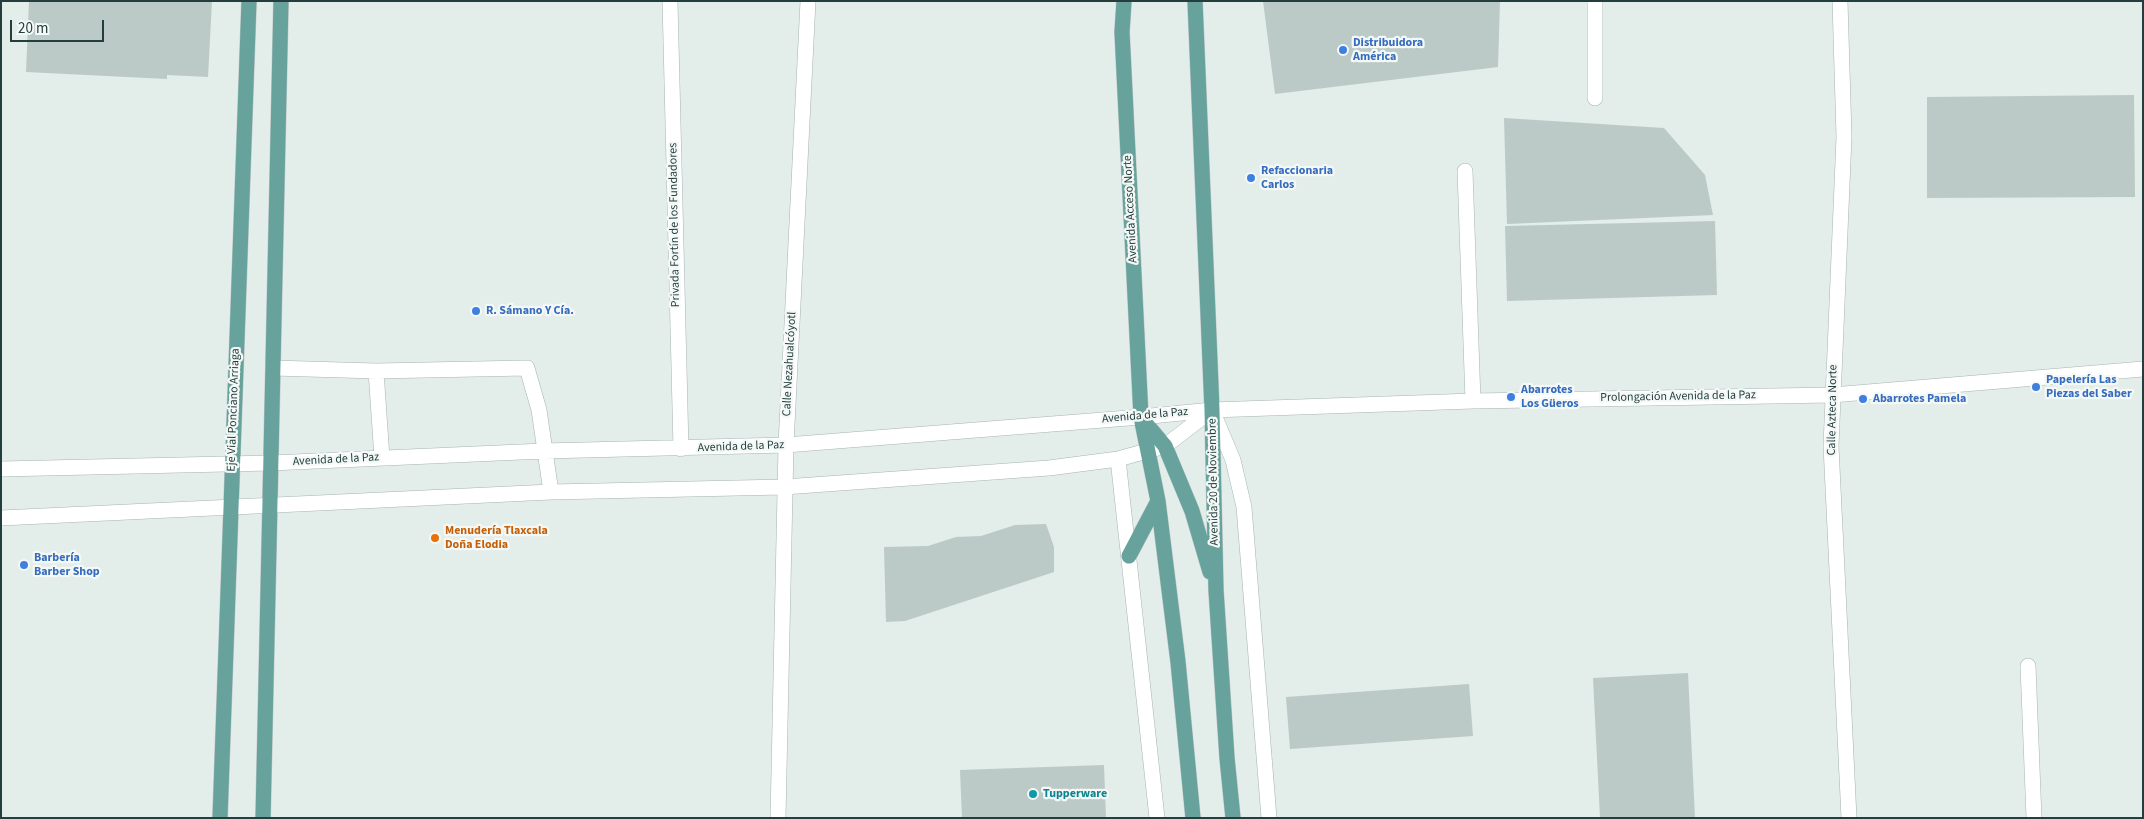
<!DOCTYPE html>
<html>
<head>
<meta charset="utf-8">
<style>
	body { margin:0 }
	#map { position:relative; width:2144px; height:819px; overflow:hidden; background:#e3edea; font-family:"Source Sans 3",sans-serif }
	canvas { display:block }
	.frame { position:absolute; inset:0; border:2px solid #233e3c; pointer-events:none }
	.scale { position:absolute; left:10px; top:20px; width:94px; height:22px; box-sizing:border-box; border:2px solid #233e3c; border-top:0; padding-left:6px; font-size:15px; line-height:18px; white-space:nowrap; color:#233e3c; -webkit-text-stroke:4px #f4f9f7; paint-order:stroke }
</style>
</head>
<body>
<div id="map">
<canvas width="2144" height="819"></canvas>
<div class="frame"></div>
<div class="scale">20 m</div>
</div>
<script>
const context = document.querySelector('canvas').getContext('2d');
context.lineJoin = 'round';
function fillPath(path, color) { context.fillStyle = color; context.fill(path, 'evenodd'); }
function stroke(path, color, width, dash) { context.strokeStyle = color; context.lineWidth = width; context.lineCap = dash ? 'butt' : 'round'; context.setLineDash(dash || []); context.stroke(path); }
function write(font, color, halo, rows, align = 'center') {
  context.font = font + ' "Source Sans 3",sans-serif'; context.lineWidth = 4.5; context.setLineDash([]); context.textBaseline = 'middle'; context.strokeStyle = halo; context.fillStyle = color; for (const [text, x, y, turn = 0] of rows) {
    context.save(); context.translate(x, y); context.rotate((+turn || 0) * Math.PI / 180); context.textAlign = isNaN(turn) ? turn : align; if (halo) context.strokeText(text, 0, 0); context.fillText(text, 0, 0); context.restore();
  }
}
const building = new Path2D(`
	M29 1H212L208 77 167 75V79L26 72Z
	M1263 1H1500L1498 67 1275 94Z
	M2134 95 2135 197 1927 198V97Z
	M1504 118 1664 128 1705 175 1713 215 1507 224Z
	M1715 221 1717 295 1507 301 1505 226Z
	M1046 524 1054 547V572L905 621 886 622 884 547 928 546 956 537 981 536 1015 525Z
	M1688 673 1695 818H1600L1593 678Z
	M1469 684 1473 736 1290 749 1286 697Z
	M1104 765 1106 818H962L960 770Z`);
const minor = new Path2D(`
	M670 1 681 449
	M1840 1 1844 137 1831 446 1849 818
	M1595 98V1
	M1465 171 1473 401
	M273 368 376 371 527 368 539 410 551 492
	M376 371 382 458
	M1212 410 1233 460 1244 507 1269 818
	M1118 459 1157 818
	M1 469 271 463 544 451 786 445 1141 417 1212 410 1473 401 1832 395 2143 369
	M1 518 551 492 784 487 1049 468 1118 459 1165 446 1212 410
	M2028 666 2034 818
	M778 818 786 445 808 1`);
const major = new Path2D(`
	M1124 1 1122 32 1141 417 1158 501 1178 662 1193 818
	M1195 1 1212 410 1216 590 1227 758 1233 818
	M1142 419 1165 446 1192 511 1210 572
	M1129 556 1158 501
	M220 818 249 1
	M263 818 281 1`);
const markers = [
	[1343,50,5,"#3f7fe0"],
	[1251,178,5,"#3f7fe0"],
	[476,311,5,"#3f7fe0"],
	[2036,387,5,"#3f7fe0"],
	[1511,397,5,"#3f7fe0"],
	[1863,399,5,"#3f7fe0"],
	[435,538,5,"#e8710a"],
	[24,565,5,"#3f7fe0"],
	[1033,794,5,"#0f9aa8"]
];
const shopNames = [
	["Distribuidora",1353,43],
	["América",1353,57],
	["Refaccionaria",1261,171],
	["Carlos",1261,185],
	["R. Sámano Y Cía.",486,311],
	["Papelería Las",2046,380],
	["Piezas del Saber",2046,394],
	["Abarrotes",1521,390],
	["Los Güeros",1521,404],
	["Abarrotes Pamela",1873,399],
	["Barbería",34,558],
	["Barber Shop",34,572]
];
const streetNames = [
	["Avenida Acceso Norte",1131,209,-93],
	["Privada Fortín de los Fundadores",675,225,-91],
	["Calle Nezahualcóyotl",790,364,-87],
	["Prolongación Avenida de la Paz",1678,397,-1],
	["Eje Vial Ponciano Arriaga",234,410,-88],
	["Calle Azteca Norte",1833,410,-89],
	["Avenida de la Paz",1145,416,-5],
	["Avenida de la Paz",741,447,-2],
	["Avenida de la Paz",336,460,-3],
	["Avenida 20 de Noviembre",1214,482,-91]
];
const foodNames = [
	["Menudería Tlaxcala",445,531],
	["Doña Elodia",445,545]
];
const cultureNames = [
	["Tupperware",1043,794]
];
fillPath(building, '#bbcac7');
stroke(minor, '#a6b5b2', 16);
stroke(major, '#c1c9c8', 16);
stroke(minor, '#fff', 15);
stroke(major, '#68a29d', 15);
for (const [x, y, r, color] of markers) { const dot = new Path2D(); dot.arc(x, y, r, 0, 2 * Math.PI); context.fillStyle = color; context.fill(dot); stroke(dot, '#f4f9f7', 2); }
write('bold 12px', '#366cbe', '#f4f9f7', shopNames, 'left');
write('12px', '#233e3c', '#f4f9f7', streetNames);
write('bold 12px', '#c56008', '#f4f9f7', foodNames, 'left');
write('bold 12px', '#0d838f', '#f4f9f7', cultureNames, 'left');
</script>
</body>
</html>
